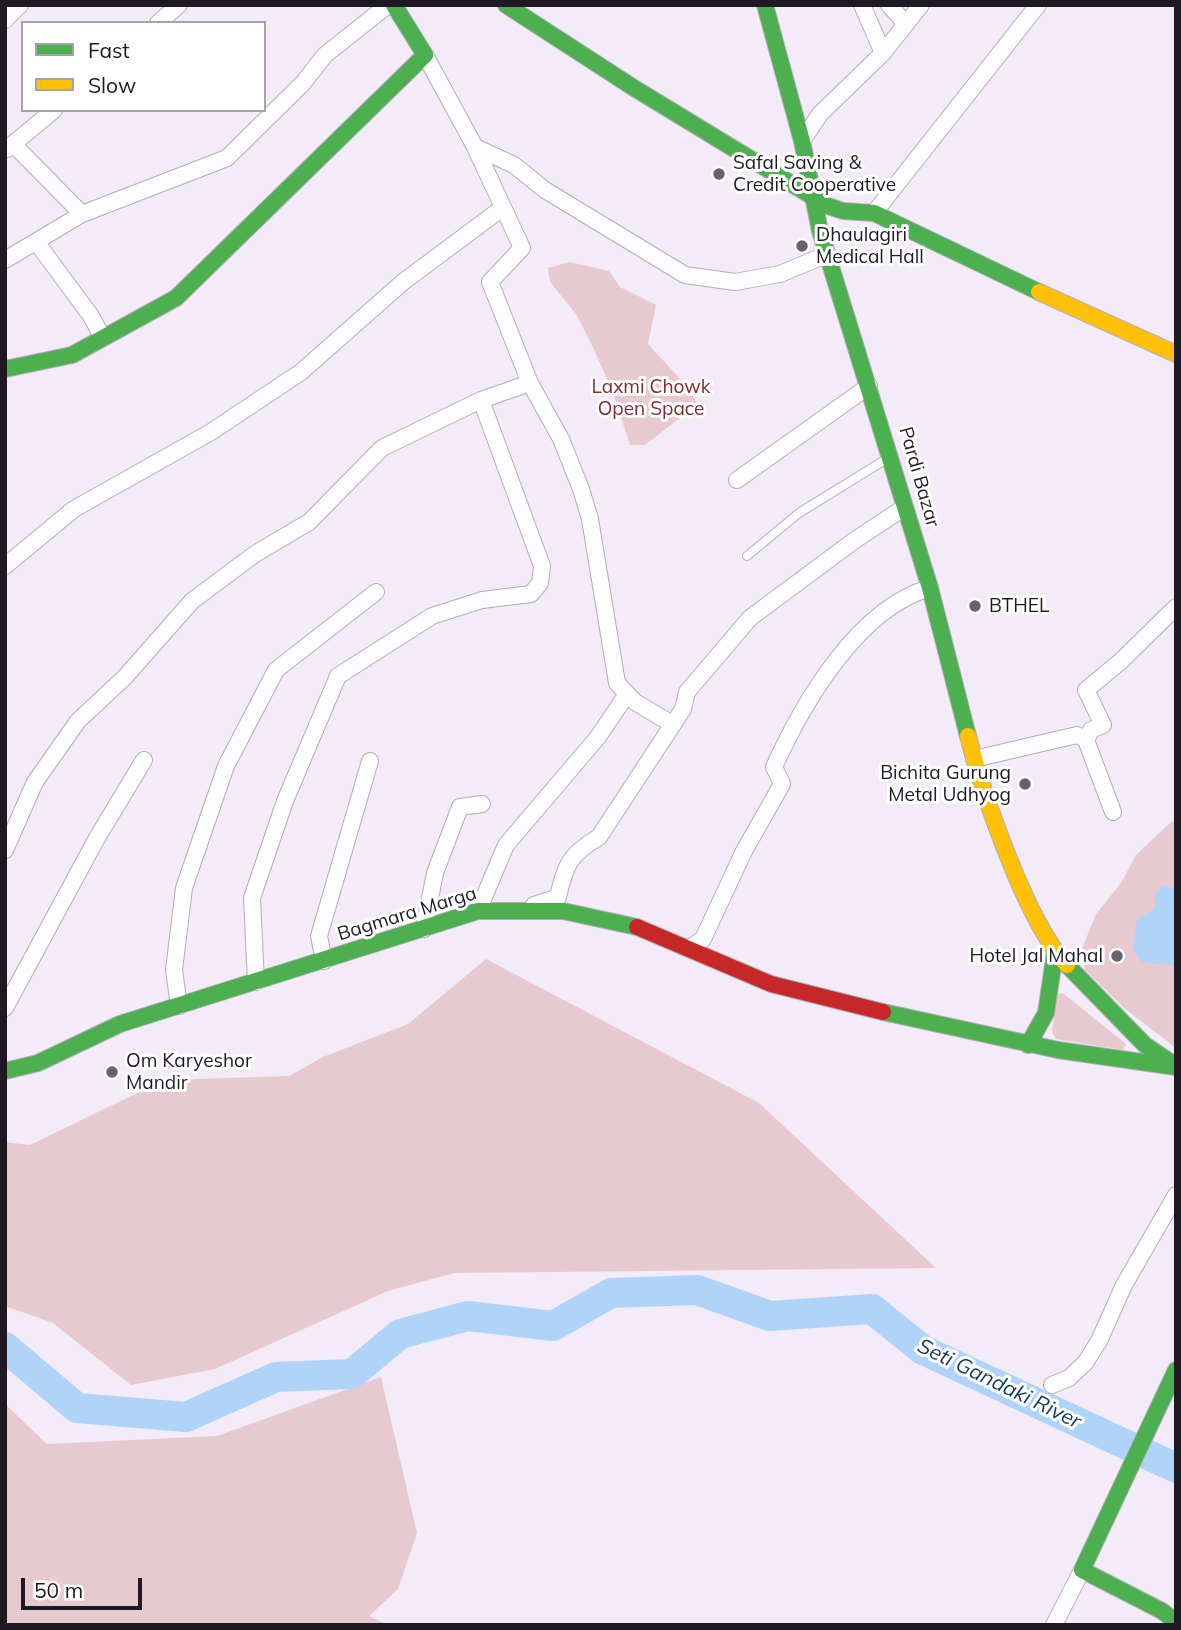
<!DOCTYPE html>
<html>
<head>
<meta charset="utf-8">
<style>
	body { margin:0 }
	#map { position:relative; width:1181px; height:1630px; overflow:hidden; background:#f3ebf8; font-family:Mulish,sans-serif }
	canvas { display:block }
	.frame { position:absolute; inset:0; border:7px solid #1f1922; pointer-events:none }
	.legend { position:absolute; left:21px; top:21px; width:245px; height:91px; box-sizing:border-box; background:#fff; border:2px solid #a5a3a7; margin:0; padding:9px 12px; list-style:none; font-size:21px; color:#1f1922 }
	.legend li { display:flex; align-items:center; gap:14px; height:35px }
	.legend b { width:35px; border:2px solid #a5a3a7 }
	.scale { position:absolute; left:21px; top:1578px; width:121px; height:32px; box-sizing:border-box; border:4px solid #1f1922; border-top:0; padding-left:9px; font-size:21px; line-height:24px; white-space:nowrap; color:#1f1922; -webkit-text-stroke:5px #fff; paint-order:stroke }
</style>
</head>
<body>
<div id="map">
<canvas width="1181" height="1630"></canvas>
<div class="frame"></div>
<ul class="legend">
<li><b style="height:9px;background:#4caf50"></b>Fast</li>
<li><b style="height:9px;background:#ffc107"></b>Slow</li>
</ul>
<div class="scale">50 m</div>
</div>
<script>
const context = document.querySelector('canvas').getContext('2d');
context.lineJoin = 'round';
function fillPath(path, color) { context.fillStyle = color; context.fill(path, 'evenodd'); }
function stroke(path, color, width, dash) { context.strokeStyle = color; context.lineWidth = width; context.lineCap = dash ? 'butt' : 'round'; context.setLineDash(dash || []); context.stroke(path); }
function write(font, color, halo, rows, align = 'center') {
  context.font = font + ' Mulish,sans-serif'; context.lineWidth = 6; context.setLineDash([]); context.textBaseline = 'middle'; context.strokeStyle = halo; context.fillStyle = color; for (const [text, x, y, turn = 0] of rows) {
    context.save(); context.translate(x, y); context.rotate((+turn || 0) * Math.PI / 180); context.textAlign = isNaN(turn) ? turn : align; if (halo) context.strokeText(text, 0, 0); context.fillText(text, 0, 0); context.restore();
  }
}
const green = new Path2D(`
	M569 262 609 271 620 287 656 305 648 344 684 383 698 404 645 445H630L612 390 591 343 576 314 550 282 548 268Z
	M1172 821 1176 822V1048L1124 1008 1085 970 1081 951 1096 914 1121 883 1136 855Z
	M486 959 759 1103 936 1268 454 1273 388 1291 215 1369 131 1385 53 1323 5 1306V1142L30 1145 164 1080 289 1076 323 1057 408 1024Z
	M1063 993 1126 1044 1123 1050 1056 1039 1052 1032 1057 994Z
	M381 1377 417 1533 398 1589 369 1616 388 1625H5V1404L47 1444 217 1436Z`);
const water = new Path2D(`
	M1164 885 1176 889V966L1142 962 1133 950 1137 919 1155 908V895Z`);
const river = new Path2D(`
	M5 1347 77 1408 186 1417 276 1377 352 1374 400 1334 468 1316 553 1326 611 1293 697 1290 770 1316 872 1309 923 1350 1176 1468`);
const lane = new Path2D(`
	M747 556 799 513 888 458`);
const street = new Path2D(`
	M862 5 883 53
	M889 5 906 24
	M5 20 20 5
	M158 23 179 5
	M802 141 820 114 883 53 921 5
	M13 144 82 214
	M475 147 514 165 545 190 685 275 735 282 780 274 828 254
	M7 149 54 110
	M874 213 1038 5
	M37 243 91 316 103 338
	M5 260 82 214 227 158 303 83 325 55 388 5
	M530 383 561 439 581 489 590 519 617 683 635 702 672 724
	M737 480 869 386
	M5 566 74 509 211 432 301 372 403 282 501 209
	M1086 740 1091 730 1103 725 1086 690 1121 661 1176 607
	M974 759 1077 735 1086 740 1113 812
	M5 850 35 782 78 721 125 677 192 601 255 554 309 522 382 448 481 400 530 383 490 282 522 248 475 147 425 55
	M534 905 558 897C565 865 570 854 599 837L683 709 687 692 750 618 855 540 905 507
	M478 911 506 845 598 737 627 694
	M424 929 435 873 460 807 482 804
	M691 947 703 939 744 851 782 784 774 767C803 703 858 608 930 588
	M324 961 319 936 370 761
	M256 982 252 898 285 801 338 676 432 616 482 600 531 594 540 583 542 566 481 400
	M179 1006 174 970 184 888 226 766 276 670 376 592
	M5 1008 97 838 144 760
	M1052 1385 1069 1378 1085 1363 1099 1341 1124 1285 1176 1195
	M1054 1625 1082 1570`);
const fast = new Path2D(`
	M506 5 634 88 828 206 843 211 874 213 1039 292
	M765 5 802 141 820 231 930 588 968 736
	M5 369 72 355 176 298 425 55 394 5
	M1067 965 1145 1045 1176 1066
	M883 1012 1058 1050 1176 1067
	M1028 1045 1046 1013 1055 952
	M5 1071 38 1063 120 1024 478 911H563L637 927
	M1176 1370 1082 1570 1162 1611 1176 1622`);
const slow = new Path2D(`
	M1039 292 1176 354
	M968 736C983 795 1027 923 1067 965`);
const jam = new Path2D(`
	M637 927 771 984 883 1012`);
const markers = [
	[719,174,7,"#69626d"],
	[802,246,7,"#69626d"],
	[975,606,7,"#69626d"],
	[1025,784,7,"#69626d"],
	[1117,956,7,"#69626d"],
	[112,1072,7,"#69626d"]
];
const poiNames = [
	["Safal Saving &",733,163],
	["Credit Cooperative",733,185],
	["Dhaulagiri",816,235],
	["Medical Hall",816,257],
	["BTHEL",989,606],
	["Bichita Gurung",1011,773,"right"],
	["Metal Udhyog",1011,795,"right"],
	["Hotel Jal Mahal",1103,956,"right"],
	["Om Karyeshor",126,1061],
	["Mandir",126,1083]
];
const parkNames = [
	["Laxmi Chowk",651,387],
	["Open Space",651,409]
];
const streetNames = [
	["Pardi Bazar",919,477,74],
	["Bagmara Marga",407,914,-17]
];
const waterNames = [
	["Seti Gandaki River",999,1384,26]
];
fillPath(green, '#e7cad0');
fillPath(water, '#b0d3f9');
stroke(river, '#b0d3f9', 30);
stroke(lane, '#b3adb7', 10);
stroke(street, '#b3adb7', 18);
stroke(fast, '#b3adb7', 18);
stroke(slow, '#b3adb7', 18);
stroke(jam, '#b3adb7', 18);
stroke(lane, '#fdfcfe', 8);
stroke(street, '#fdfcfe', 16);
stroke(fast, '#4caf50', 16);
stroke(slow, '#ffc107', 16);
stroke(jam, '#c62828', 16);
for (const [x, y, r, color] of markers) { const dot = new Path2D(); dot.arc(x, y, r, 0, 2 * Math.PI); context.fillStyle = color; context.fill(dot); stroke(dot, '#fff', 2.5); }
write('19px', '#1f1922', '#fff', poiNames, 'left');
write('19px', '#7f2931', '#fff', parkNames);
write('19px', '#1f1922', '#fff', streetNames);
write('italic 21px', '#123a5a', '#fff', waterNames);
</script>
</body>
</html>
